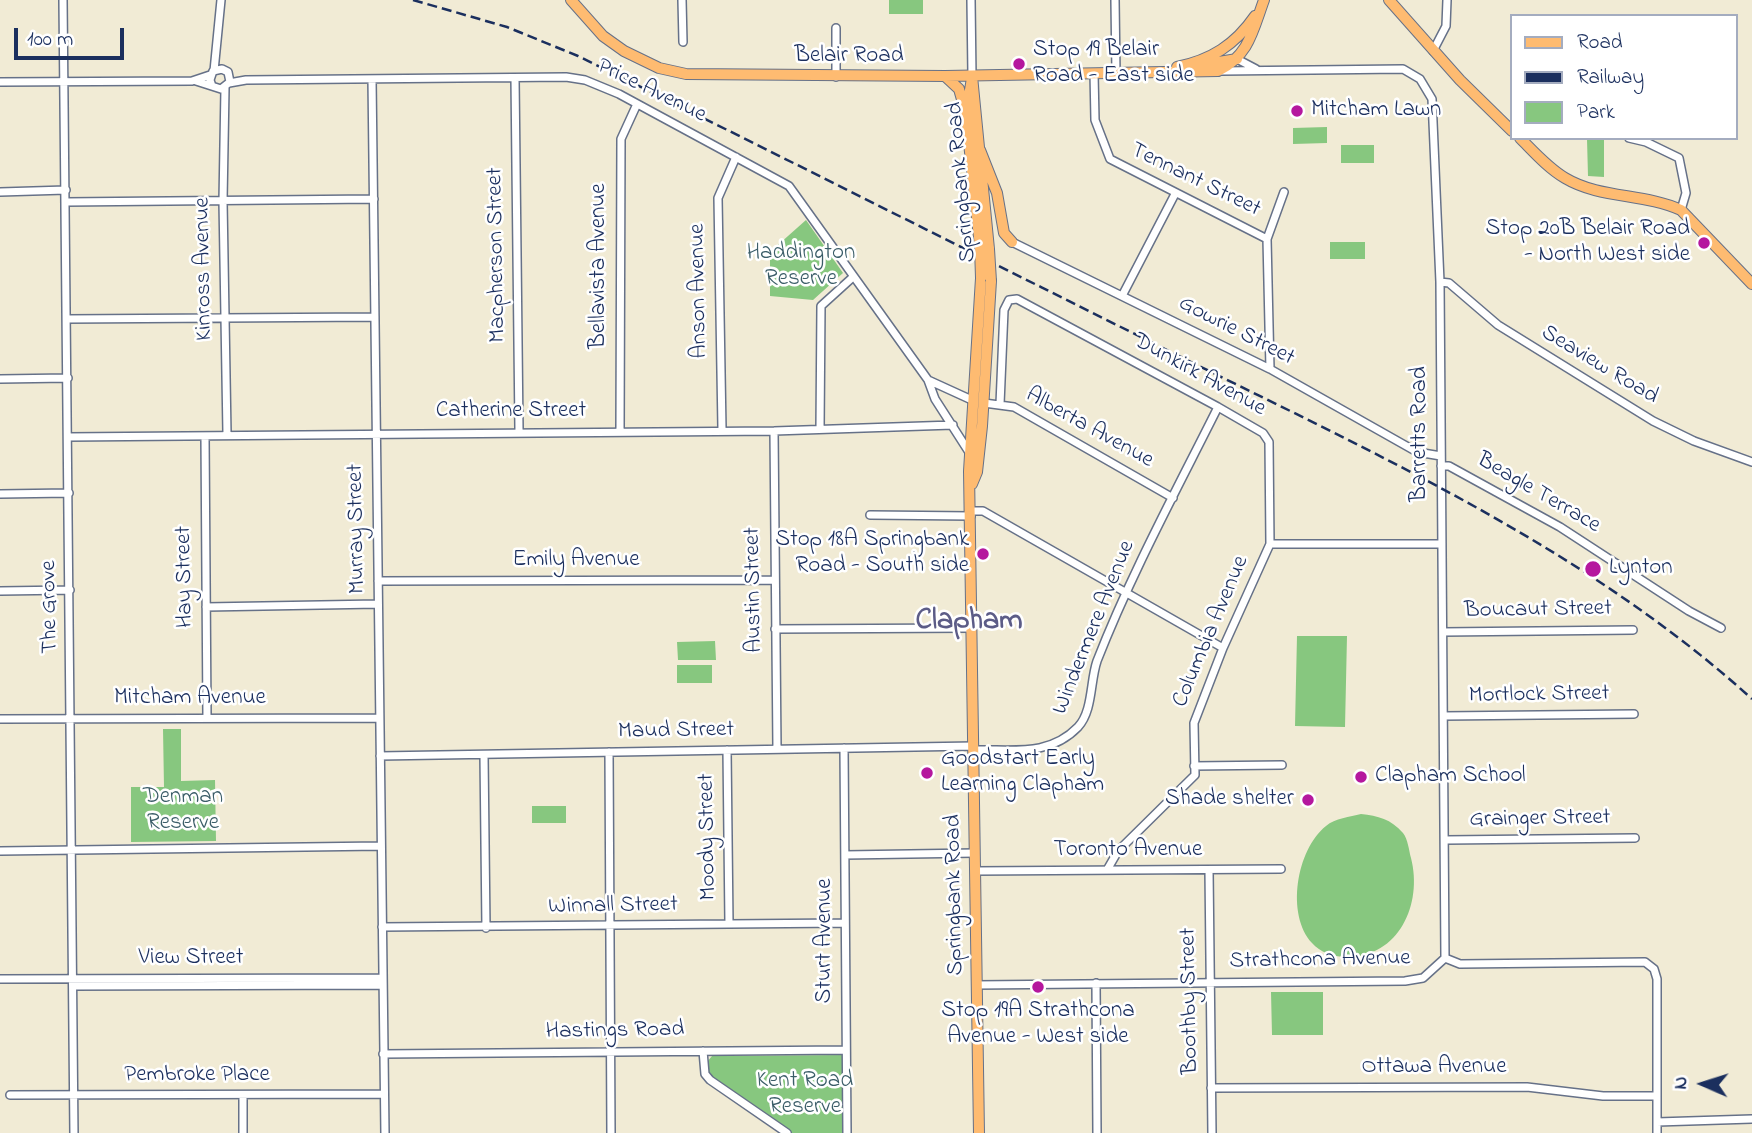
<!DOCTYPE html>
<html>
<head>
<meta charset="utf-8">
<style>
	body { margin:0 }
	#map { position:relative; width:1752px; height:1133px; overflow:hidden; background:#f1ebd5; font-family:"Indie Flower",sans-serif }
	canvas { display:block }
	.legend { position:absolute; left:1510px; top:14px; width:228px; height:126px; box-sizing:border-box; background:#fff; border:2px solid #a4acbf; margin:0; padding:9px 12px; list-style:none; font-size:21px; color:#1b2f5e }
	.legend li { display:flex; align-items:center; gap:14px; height:35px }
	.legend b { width:35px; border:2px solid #a4acbf }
	.north { position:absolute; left:1668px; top:1049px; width:70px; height:70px; -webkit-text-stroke:5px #fff; paint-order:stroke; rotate:273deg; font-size:19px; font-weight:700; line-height:28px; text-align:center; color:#1b2f5e }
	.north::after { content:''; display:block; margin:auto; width:24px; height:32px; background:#1b2f5e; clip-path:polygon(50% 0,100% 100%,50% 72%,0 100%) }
	.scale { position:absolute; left:14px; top:28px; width:110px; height:32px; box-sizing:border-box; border:4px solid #1b2f5e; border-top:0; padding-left:9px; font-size:21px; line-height:24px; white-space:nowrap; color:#1b2f5e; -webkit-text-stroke:5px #fff; paint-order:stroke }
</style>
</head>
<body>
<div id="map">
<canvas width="1752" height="1133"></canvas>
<ul class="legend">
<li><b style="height:9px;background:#febb71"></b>Road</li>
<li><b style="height:9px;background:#1b2f5e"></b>Railway</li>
<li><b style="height:19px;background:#87c77f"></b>Park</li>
</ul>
<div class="north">N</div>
<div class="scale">100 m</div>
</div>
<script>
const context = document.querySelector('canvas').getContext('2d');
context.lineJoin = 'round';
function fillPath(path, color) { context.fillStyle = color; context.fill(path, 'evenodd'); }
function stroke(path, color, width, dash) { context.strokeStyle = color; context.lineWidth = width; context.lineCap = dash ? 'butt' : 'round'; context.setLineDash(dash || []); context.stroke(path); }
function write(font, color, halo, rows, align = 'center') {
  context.font = font + ' "Indie Flower",sans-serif'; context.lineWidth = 5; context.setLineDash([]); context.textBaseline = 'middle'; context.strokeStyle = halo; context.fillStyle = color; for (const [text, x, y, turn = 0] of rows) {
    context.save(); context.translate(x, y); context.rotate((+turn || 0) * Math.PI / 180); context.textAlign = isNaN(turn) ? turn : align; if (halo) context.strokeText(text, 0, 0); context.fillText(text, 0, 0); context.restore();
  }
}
const green = new Path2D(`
	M889 0H923V14H889Z
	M1327 127V143L1293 144V128Z
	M1587 139H1604V177L1588 176Z
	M1341 145H1374V163H1341Z
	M806 220 843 273 813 300 770 296V252Z
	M1330 242H1365V259H1330Z
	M1297 636H1347L1345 727 1295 726Z
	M715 641 716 660H678L677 642Z
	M677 665H712V683H677Z
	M163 729H181V781L215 780 216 841 131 842V787H164Z
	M532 806H566V823H532Z
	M1361 814C1378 816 1391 819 1403 833 1408 839 1409 851 1411 858 1423 905 1398 958 1346 957 1333 957 1320 952 1312 943 1286 915 1296 850 1326 826 1335 818 1350 817 1361 814Z
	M1271 992H1323V1035H1272Z
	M845 1055V1133H791L713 1079 708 1072 707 1062 712 1056Z`);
const minor = new Path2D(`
	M63 0 74 1133
	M682 0 683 42
	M971 0 972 76
	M1115 0 1116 73
	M1433 51 1446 26 1447 0
	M1237 59 1256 69
	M214 71 221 0
	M1222 71 1403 69 1420 79 1432 99 1440 282 1445 958
	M1094 73 1095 120 1110 159 1267 239 1270 369
	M836 77V28
	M515 78 519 430
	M372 79 385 1133
	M196 81 221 89 230 82 228 72 222 69 213 71 210 80 212 86
	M0 82 192 81 210 75
	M229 83 246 80 566 77 585 80 619 94 789 186 928 380 935 399 969 452
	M225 88 223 201 227 434
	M1629 138 1646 142 1679 158 1686 193 1681 210
	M0 192 66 190
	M66 202 374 199
	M1267 239 1284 192
	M1012 242 1270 369 1417 452 1441 456
	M1440 282 1449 283 1498 325 1653 421 1694 441 1752 462
	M1122 296 1175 194
	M67 319 375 317
	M0 379 68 378
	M928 380 974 401
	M984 403 1014 407 1173 498
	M1000 404 1004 310 1009 300 1017 299 1218 407 1263 433 1269 442 1270 544 1223 648 1194 723 1195 775 1118 851 1107 870
	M722 429 718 198 736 157
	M820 429 821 306 853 277
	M620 431 621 139 637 104
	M774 431 777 749
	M205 436 207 718
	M68 437 774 431 953 425
	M1441 466H1449L1560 527 1689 611 1721 628
	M0 494 69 493
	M971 511H983L1223 648
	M870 515 971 516
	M1270 544H1442
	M378 581 774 580
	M0 591 70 590
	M206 607 378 604
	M775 629 972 628
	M1443 632 1633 630
	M1444 716 1634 714
	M0 719 379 718
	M844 748 847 1133
	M727 750 729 924
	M974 750C1013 749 1049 757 1078 727 1093 711 1090 681 1097 661 1131 574 1176 491 1218 407
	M609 752 611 1133
	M484 755 486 928
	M380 756 974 746
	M1194 766 1282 765
	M1446 840 1635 838
	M0 851 381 846
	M845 855 975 853
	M1209 870 1212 1133
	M975 871 1281 869
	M382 927 845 923
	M0 979 382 978
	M1096 983 1097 1133
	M976 985 1405 981 1423 978 1445 958 1460 964 1645 962 1654 969 1657 979V1133
	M73 986 382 985
	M703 1051 705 1074 710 1080 787 1133
	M383 1054 846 1050
	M1211 1088 1527 1087 1603 1096H1657
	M10 1095 383 1094
	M243 1095V1133
	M1657 1122 1752 1119`);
const major = new Path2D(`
	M571 0 603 36 624 51 659 68 686 74 945 76 1218 71C1249 56 1253 30 1264 0
	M1389 0 1460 80 1512 131
	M1201 65 1237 59
	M1177 67C1211 60 1235 45 1255 16
	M945 76 959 89 963 103
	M972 76 989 249
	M972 78 966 114 980 247
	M1520 138C1534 152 1548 168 1565 178 1600 199 1644 193 1681 210L1752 284
	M980 150 997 193 1004 233 1012 242
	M972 484 977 472 982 426 991 281
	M979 1133 969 471 981 278`);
const rail = new Path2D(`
	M413 0 507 27 578 56C781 156 984 259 1187 360 1382 457 1589 551 1752 699`);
const majorBridge = new Path2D(`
	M980 247 981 278
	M989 249 991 281`);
const markers = [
	[1019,64,7,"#b5179e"],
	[1297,111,7,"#b5179e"],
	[1704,243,7,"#b5179e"],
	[983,554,7,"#b5179e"],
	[1593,569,9,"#b5179e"],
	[927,773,7,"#b5179e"],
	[1361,777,7,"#b5179e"],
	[1308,800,7,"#b5179e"],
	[1038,987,7,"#b5179e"]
];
const poiNames = [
	["Stop 19 Belair",1033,51],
	["Road - East side",1033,77],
	["Mitcham Lawn",1311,111],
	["Stop 20B Belair Road",1690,230,"right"],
	["- North West side",1690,256,"right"],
	["Stop 18A Springbank",969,541,"right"],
	["Road - South side",969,567,"right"],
	["Lynton",1609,569],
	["Goodstart Early",941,760],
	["Learning Clapham",941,786],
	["Clapham School",1375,777],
	["Shade shelter",1294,800,"right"],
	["Stop 19A Strathcona",1038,1012,"center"],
	["Avenue - West side",1038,1038,"center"]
];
const streetNames = [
	["Belair Road",849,57],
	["Price Avenue",651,92,26],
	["Tennant Street",1195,181,26],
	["Springbank Road",963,182,-95],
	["Macpherson Street",498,255,-91],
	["Bellavista Avenue",600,266,-90],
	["Kinross Avenue",205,269,-91],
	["Anson Avenue",700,291,-91],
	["Gowrie Street",1236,332,27],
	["Seaview Road",1599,366,31],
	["Dunkirk Avenue",1199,376,29],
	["Catherine Street",511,412],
	["Alberta Avenue",1089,429,29],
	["Barretts Road",1421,434,-90],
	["Beagle Terrace",1538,494,30],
	["Murray Street",358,529,-91],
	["Emily Avenue",576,561],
	["Hay Street",186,577,-91],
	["Austin Street",755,590,-91],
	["The Grove",51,607,-91],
	["Boucaut Street",1538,611,-1],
	["Windermere Avenue",1095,628,-68],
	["Columbia Avenue",1212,632,-67],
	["Mortlock Street",1539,696,-1],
	["Mitcham Avenue",190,699],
	["Maud Street",676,732,-1],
	["Grainger Street",1540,820,-1],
	["Moody Street",709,837,-91],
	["Toronto Avenue",1128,851],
	["Springbank Road",956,895,-91],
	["Winnall Street",613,907,-1],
	["Sturt Avenue",826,941,-90],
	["View Street",191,959],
	["Strathcona Avenue",1320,961,-1],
	["Boothby Street",1191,1001,-91],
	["Hastings Road",615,1032,-1],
	["Ottawa Avenue",1434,1068],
	["Pembroke Place",197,1076]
];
const parkNames = [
	["Haddington",801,254],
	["Reserve",801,280],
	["Denman",183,798],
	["Reserve",183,824],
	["Kent Road",805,1082],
	["Reserve",805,1108]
];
const districtNames = [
	["Clapham",969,623]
];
fillPath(green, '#87c77f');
stroke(minor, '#667188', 10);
stroke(major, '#667188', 12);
stroke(minor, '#fff', 7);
stroke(major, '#febb71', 10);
stroke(rail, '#1b2f5e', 2.5, [10, 5]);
stroke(majorBridge, '#667188', 12, []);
stroke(majorBridge, '#febb71', 10);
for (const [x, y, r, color] of markers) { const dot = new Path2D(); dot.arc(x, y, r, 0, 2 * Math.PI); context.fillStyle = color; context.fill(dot); stroke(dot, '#fff', 2.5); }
write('23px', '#1b2f5e', '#fff', poiNames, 'left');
write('23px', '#1b2f5e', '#fff', streetNames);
write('23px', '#3b5d68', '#fff', parkNames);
write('bold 30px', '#5c5c87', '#fff', districtNames);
</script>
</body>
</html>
